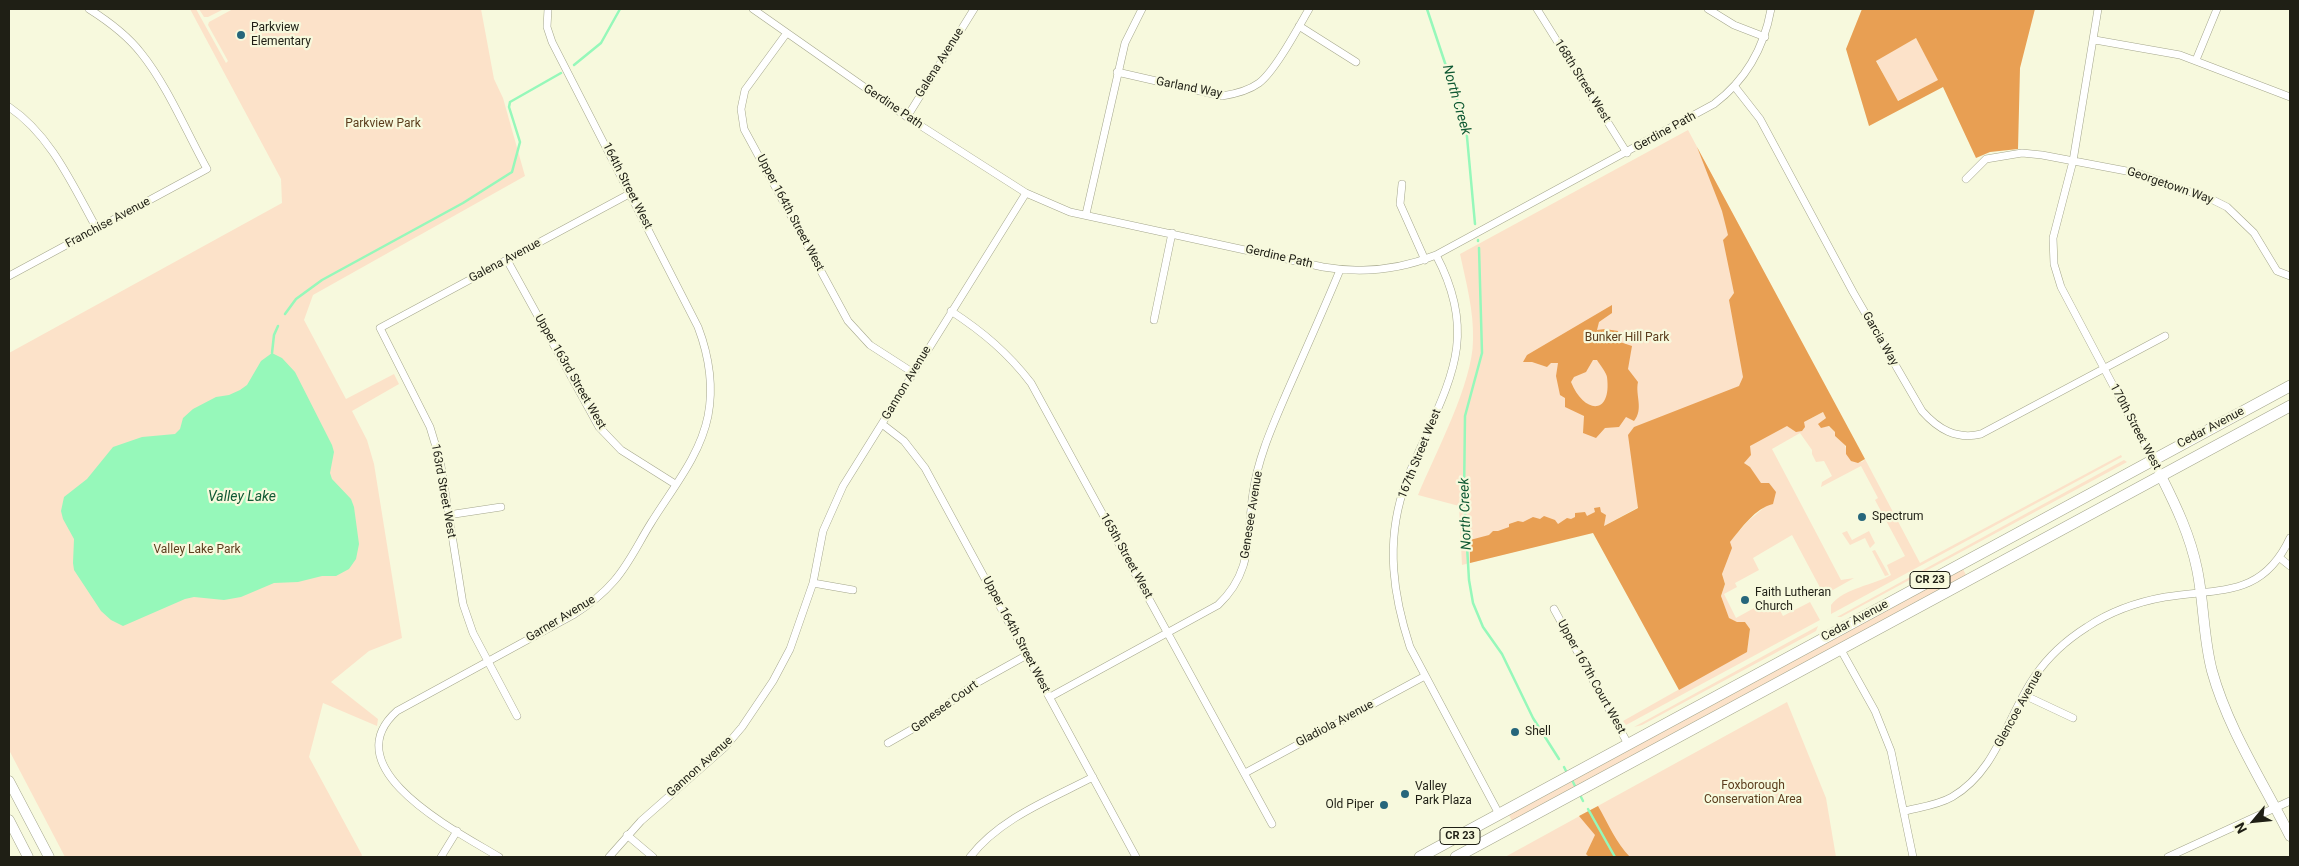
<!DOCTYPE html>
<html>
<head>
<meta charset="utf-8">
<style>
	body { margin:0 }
	#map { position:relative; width:2299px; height:866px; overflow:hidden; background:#f7f9dd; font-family:Roboto,sans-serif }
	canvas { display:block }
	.frame { position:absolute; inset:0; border:10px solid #1f1f15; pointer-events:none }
	.north { position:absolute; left:2229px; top:796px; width:50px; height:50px; -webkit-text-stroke:4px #f7f9dd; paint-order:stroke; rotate:242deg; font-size:14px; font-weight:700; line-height:20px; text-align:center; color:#1f1f15 }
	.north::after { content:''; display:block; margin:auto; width:18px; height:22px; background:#1f1f15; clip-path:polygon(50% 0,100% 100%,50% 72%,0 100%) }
</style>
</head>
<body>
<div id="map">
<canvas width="2299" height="866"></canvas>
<div class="frame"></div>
<div class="north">N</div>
</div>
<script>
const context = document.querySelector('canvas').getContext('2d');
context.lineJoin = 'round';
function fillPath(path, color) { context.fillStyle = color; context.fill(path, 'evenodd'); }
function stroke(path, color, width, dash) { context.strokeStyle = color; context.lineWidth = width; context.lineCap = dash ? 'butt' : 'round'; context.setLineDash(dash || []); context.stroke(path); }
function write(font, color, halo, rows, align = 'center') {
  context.font = font + ' Roboto,sans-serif'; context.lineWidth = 4.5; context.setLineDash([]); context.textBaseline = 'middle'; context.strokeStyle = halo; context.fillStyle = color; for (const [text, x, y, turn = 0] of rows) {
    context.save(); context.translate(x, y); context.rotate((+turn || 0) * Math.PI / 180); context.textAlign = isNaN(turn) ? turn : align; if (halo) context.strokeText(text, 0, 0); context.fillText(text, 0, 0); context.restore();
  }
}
const green = new Path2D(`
	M190 9H196L226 63 228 61 208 25 209 22 233 9H481L494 79 503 98 525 176 313 295 304 320 346 399 394 374 399 384 352 411 367 440 374 464 402 638 369 651 331 682 378 719 377 726 323 703 309 757 362 855 361 857H65L9 750V353L282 203 281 179Z
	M199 9H224L208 17H204Z
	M1916 38 1939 80 1897 101 1876 60Z
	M1688 130 1833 401 1804 422 1823 412 1826 418 1823 420 1825 427 1828 426 1835 432V436C1842 443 1847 443 1846 454L1862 462 1865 459 1920 563 2121 455 2122 457 1831 614V605C1844 588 1874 585 1891 575L1887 565 1905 556 1875 500 1878 498 1861 466 1821 487 1822 482 1832 476 1824 461 1816 462 1812 454V450L1800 433 1772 449 1841 580 1854 578 1824 595 1792 535 1753 558 1759 570 1735 583 1737 587 1724 594 1736 618 1765 602 1770 604 1775 601 1783 616 1810 602 1820 620 1626 725 1623 721 1747 651 1750 629 1745 622H1737L1729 619 1721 596 1725 584 1722 574 1729 542 1748 521 1766 506C1762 487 1758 476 1744 463L1750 446 1593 532 1462 565 1459 506 1418 495C1435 454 1473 383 1473 340 1474 311 1466 282 1460 254Z
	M2124 460 2127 462 1841 617H1837Z
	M1847 531 1852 540 1869 531 1875 543 1870 548 1865 538 1850 545 1842 533Z
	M1875 550 1889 575 1885 576 1872 551Z
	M1963 569 1966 575 1512 821 1509 815Z
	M1818 626 1816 631 1642 725 1634 727Z
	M1787 702 1826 798 1836 857H1505Z`);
const forest = new Path2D(`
	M1862 9H2035L2020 68 2018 149 1990 152 1976 158 1943 87 1869 126 1846 49ZM1916 38 1938 80 1898 101 1876 61Z
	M1697 147 1865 459 1858 463 1851 461 1846 454V446L1835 436V432L1829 426 1821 428 1818 424 1826 418 1823 412 1804 422 1805 427 1802 431 1796 432 1787 426 1750 446 1751 455 1744 463 1750 467 1761 483H1769L1776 492 1773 504C1755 508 1741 529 1730 542L1732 548 1722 574 1725 584 1721 596 1729 618 1737 622H1745L1750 629 1747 652 1679 690 1593 533 1470 563V540L1489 535 1493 531H1498L1509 527V524L1518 521 1523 522 1533 517 1540 519 1544 516 1555 520 1558 524 1567 518 1571 519 1575 517V513L1585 512 1587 516 1595 512 1594 508 1600 507 1601 512 1606 515 1604 526 1638 508 1628 435 1634 427 1739 386 1743 377 1729 300 1734 293 1723 240 1728 235 1722 211Z
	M1612 305V313L1599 322 1597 330 1605 329 1618 331 1620 342 1632 346 1628 369 1638 382C1635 395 1644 409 1634 421L1626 417 1619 427 1605 428 1596 438 1583 433 1584 416 1565 407V398L1560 395 1556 376 1558 363H1551L1547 367 1532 362H1523L1527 355ZM1593 360H1597C1600 365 1606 372 1607 377 1612 416 1584 414 1571 382L1574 377 1586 372Z
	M1598 806C1608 823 1616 843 1630 857H1589L1586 854 1595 835 1579 816Z`);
const water = new Path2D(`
	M272 353 282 358 295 372 332 445 334 452 330 473 332 479 351 499 354 507 359 544 356 559 349 569 336 576H322L298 582 274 583 241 597 224 600 194 597 185 599 123 626 111 620 101 611 74 570 73 563 74 539 63 519 61 511 64 497 87 479 113 447 142 437 175 434 180 429 183 418 193 409 216 397 229 395 240 390 247 385 261 361Z`);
const stream = new Path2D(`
	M1427 9 1466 126 1475 224
	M574 65 601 43 620 9
	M1478 240V241
	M1479 248 1482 353 1465 416 1464 496 1469 580 1473 603 1483 627 1502 654 1533 718 1559 759
	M285 314 296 299 322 280 463 203 512 172 520 142 509 107 510 102 561 73
	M272 353 274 335 278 326
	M1564 767 1566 771
	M1572 780 1576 788
	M1581 797 1583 801
	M1588 809 1615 857`);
const street = new Path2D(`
	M753 9 907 117 1026 193 1070 212 1323 267C1363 274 1399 270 1436 255L1714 104C1746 80 1764 48 1771 9
	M1537 9 1627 153
	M1708 9 1734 25 1765 37
	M2098 9 2073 161 2053 238 2054 264 2061 287 2161 476
	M1299 26 1356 62
	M786 34 745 90 741 109 744 129 848 321 870 345 912 372
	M2095 40 2180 55 2290 97
	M2196 60 2217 9
	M1117 72 1222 96C1235 94 1248 91 1259 83 1275 71 1298 28 1309 9
	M1735 87 1760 119 1853 292 1922 411C1938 429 1956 440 1981 434L2165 336
	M9 107C51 135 73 186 97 229
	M907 117 974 9
	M1966 179 1986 159 2022 153 2042 155 2137 173 2213 200 2227 207 2254 233 2277 271 2290 276
	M1402 184 1400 204 1425 260
	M1086 214 1125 43 1142 9
	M1436 255C1479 336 1450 380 1417 456 1412 467 1406 479 1403 491 1386 544 1393 595 1410 647L1499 814
	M507 260 599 427 621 450 675 484
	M9 276 207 169C187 133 167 85 141 53 127 35 108 21 89 9
	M951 311C983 332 1008 353 1031 383L1272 824
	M1154 320 1172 233
	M882 424 904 441 925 468 1136 857
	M448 515 501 507
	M2280 558 2290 566
	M813 583 853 590
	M1554 609 1628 744
	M1841 650 1875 711 1891 751 1913 857
	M2024 695 2073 718
	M1050 697 1218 605C1254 571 1246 537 1253 493 1258 457 1273 425 1287 392 1305 351 1323 311 1340 270
	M517 716 473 633 463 604 440 460 430 427 380 328 631 193
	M888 743 923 723 973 685 1027 655
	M1245 773 1425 676
	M1905 811C1921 807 1938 805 1952 797 1997 771 2007 716 2035 676 2048 657 2068 639 2087 627 2111 611 2137 602 2165 597 2220 588 2262 598 2290 538
	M627 835 653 857
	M441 857 457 831
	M499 857C458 832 332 769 397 711L573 615C589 605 602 595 614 581 629 564 639 542 651 523 672 489 700 456 708 416 714 385 709 356 698 327L552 42 547 27 548 9
	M609 857 641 821 725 747 742 727 773 681 790 649 813 583 823 531 843 486 1026 193
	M970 857C1000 818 1051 799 1093 777
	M2168 857 2290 801`);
const secondary = new Path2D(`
	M2161 476C2176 506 2190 535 2197 569 2204 602 2203 637 2212 671 2228 729 2263 782 2290 836
	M9 781 49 857
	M9 820 28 857`);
const primary = new Path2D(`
	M1420 857 2290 386
	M1456 857 2290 406`);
const markers = [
	[241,35,5,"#26667b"],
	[1862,517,5,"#26667b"],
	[1745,600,5,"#26667b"],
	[1515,732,5,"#26667b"],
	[1405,794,5,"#26667b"],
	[1384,805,5,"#26667b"]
];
const shields = [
	[1930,580,40],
	[1460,836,40]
];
const shieldNames = [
	["CR 23",1930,580],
	["CR 23",1460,836]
];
const poiNames = [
	["Parkview",251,28],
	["Elementary",251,42],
	["Spectrum",1872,517],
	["Faith Lutheran",1755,593],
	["Church",1755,607],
	["Shell",1525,732],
	["Valley",1415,787],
	["Park Plaza",1415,801],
	["Old Piper",1374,805,"right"]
];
const streetNames = [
	["Galena Avenue",940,63,-58],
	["168th Street West",1582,81,58],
	["Garland Way",1189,88,11],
	["Gerdine Path",893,107,34],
	["Gerdine Path",1665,132,-29],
	["164th Street West",627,186,63],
	["Georgetown Way",2170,186,19],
	["Upper 164th Street West",790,213,62],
	["Franchise Avenue",108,223,-28],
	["Gerdine Path",1279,257,13],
	["Galena Avenue",505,261,-28],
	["Garcia Way",1880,339,60],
	["Upper 163rd Street West",570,372,60],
	["Gannon Avenue",907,383,-59],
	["170th Street West",2135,427,62],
	["Cedar Avenue",2211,428,-28],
	["167th Street West",1420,454,-68],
	["163rd Street West",443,491,80],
	["Genesee Avenue",1252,515,-81],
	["165th Street West",1126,556,61],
	["Garner Avenue",561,619,-31],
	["Cedar Avenue",1855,621,-28],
	["Upper 164th Street West",1016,635,62],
	["Upper 167th Court West",1591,677,61],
	["Genesee Court",945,707,-36],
	["Glencoe Avenue",2019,709,-61],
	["Gladiola Avenue",1335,724,-28],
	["Gannon Avenue",700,767,-42]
];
const parkNames = [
	["Parkview Park",383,124],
	["Bunker Hill Park",1627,338],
	["Valley Lake Park",197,550],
	["Foxborough",1753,786],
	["Conservation Area",1753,800]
];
const waterNames = [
	["North Creek",1456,100,74],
	["Valley Lake",242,497],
	["North Creek",1466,514,-92]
];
fillPath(green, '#fce2c9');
fillPath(forest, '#e89f53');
fillPath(water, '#96f8ba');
stroke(stream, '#96f8ba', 2.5);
stroke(street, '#a4a68c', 8);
stroke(secondary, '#a4a68c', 11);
stroke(primary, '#a4a68c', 12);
stroke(street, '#fff', 7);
stroke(secondary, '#fff', 10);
stroke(primary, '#fff', 11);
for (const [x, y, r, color] of markers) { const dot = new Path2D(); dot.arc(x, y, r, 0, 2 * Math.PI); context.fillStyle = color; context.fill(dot); stroke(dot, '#f7f9dd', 2); }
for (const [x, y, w] of shields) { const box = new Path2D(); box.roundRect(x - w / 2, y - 8.5, w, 17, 4); context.fillStyle = '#f7f9dd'; context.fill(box); stroke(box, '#1f1f15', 1); }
write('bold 11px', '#1f1f15', null, shieldNames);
write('12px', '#1f1f15', '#f7f9dd', poiNames, 'left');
write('12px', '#1f1f15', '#f7f9dd', streetNames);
write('12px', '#5b3d1d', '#f7f9dd', parkNames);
write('italic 14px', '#0f5933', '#f7f9dd', waterNames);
</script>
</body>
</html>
